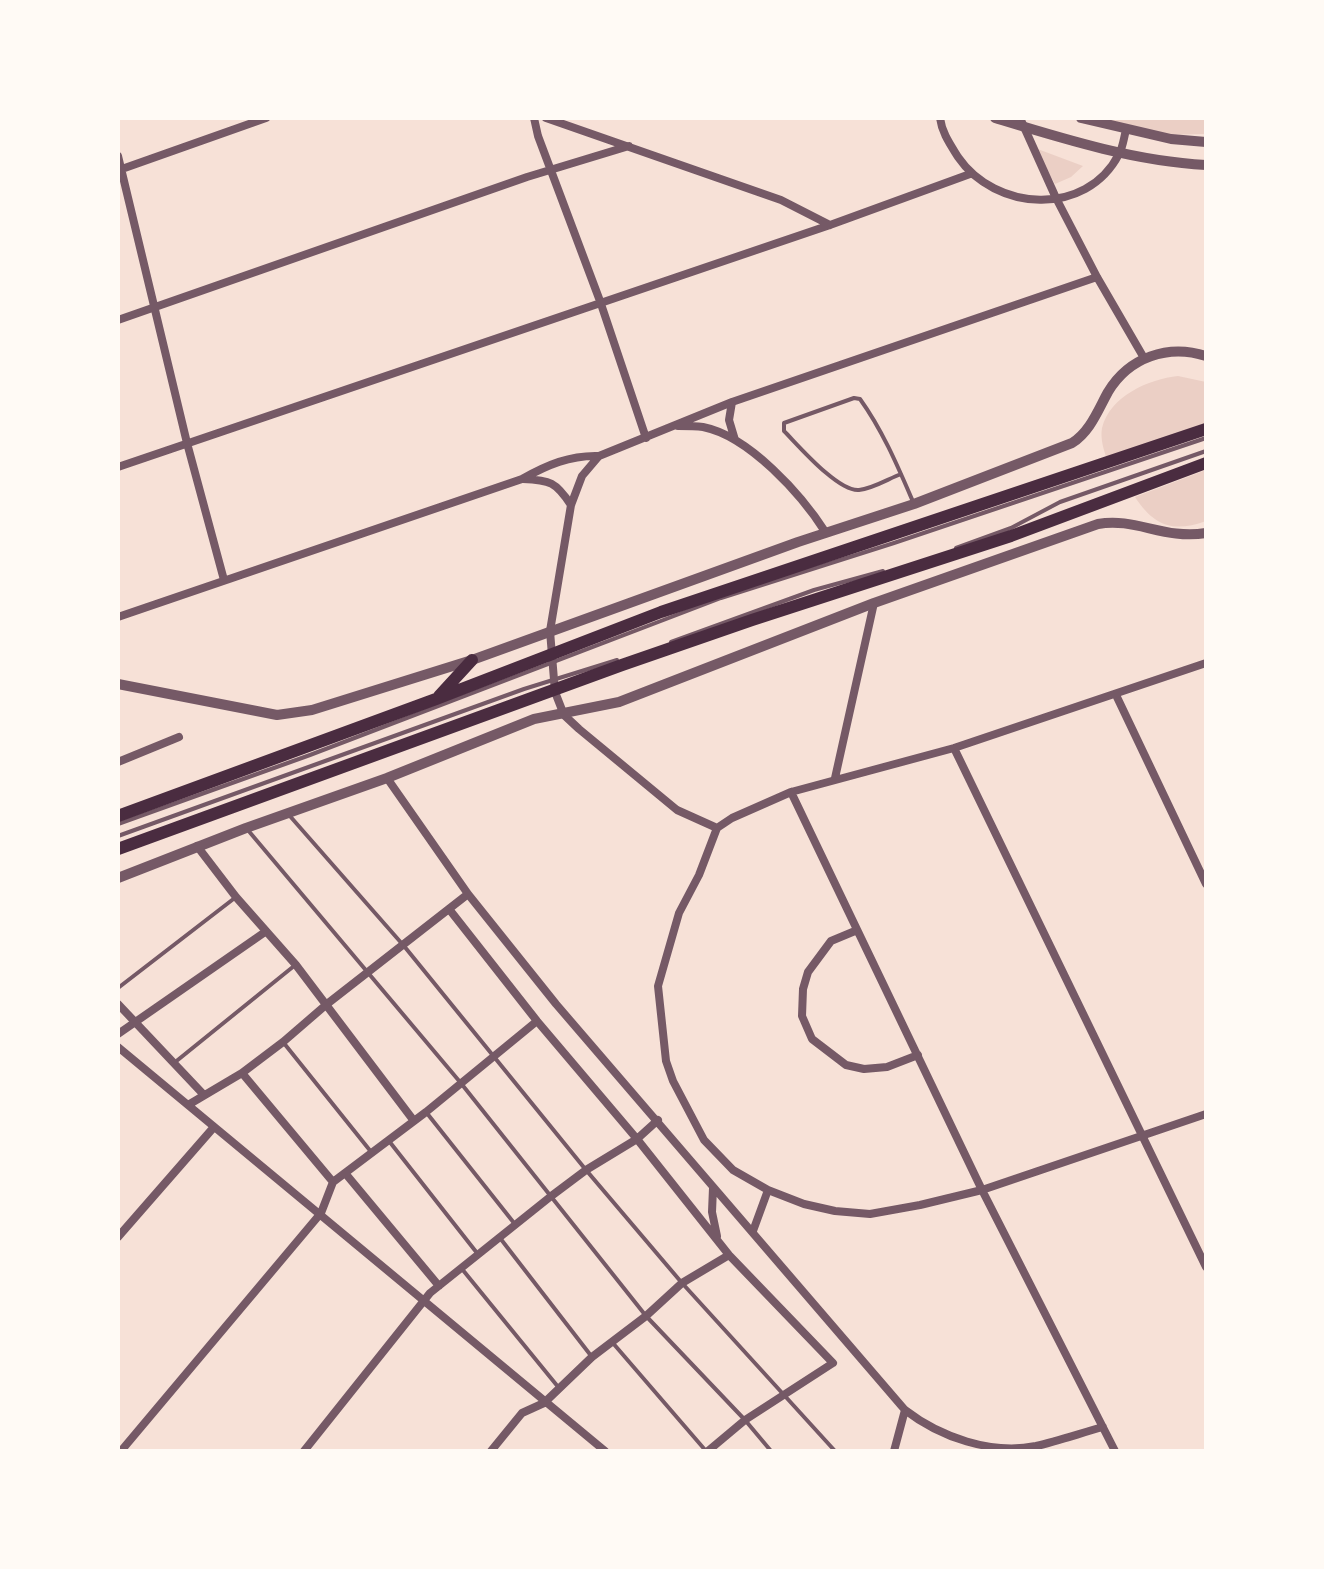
<!DOCTYPE html>
<html>
<head>
<meta charset="utf-8">
<style>
	body { margin:0 }
	#map { position:relative; width:1324px; height:1569px; overflow:hidden; background:#f7e1d7; font-family:Signika,sans-serif }
	canvas { display:block }
	.frame { position:absolute; inset:0; border:120px solid #fffaf5; pointer-events:none }
</style>
</head>
<body>
<div id="map">
<canvas width="1324" height="1569"></canvas>
<div class="frame"></div>
</div>
<script>
const context = document.querySelector('canvas').getContext('2d');
context.lineJoin = 'round';
function fillPath(path, color) { context.fillStyle = color; context.fill(path, 'evenodd'); }
function stroke(path, color, width, dash) { context.strokeStyle = color; context.lineWidth = width; context.lineCap = dash ? 'butt' : 'round'; context.setLineDash(dash || []); context.stroke(path); }
const green = new Path2D(`
	M1098 118H1206V134L1156 135Z
	M1035 148 1083 166 1071 177 1055 184Z
	M1178 376 1206 382V425L1107 460C1104 450 1100 439 1102 428 1110 396 1149 379 1178 376Z
	M1206 470V521C1173 533 1154 526 1135 497Z`);
const service = new Path2D(`
	M901 474C888 479 872 489 859 490 838 492 798 445 784 431V423L854 398 860 399C883 431 898 467 914 504
	M956 548 1011 528 1060 502 1206 451
	M671 642 814 590 883 571
	M289 815 404 946 586 1170 682 1283 835 1451
	M118 824 310 755 721 598 894 543 1206 438
	M247 829 460 1082 646 1316 745 1420 771 1451
	M118 836 524 689 617 660
	M118 988 236 897
	M283 1042 372 1153
	M174 1063 294 966
	M426 1112 514 1223
	M389 1141 477 1253
	M500 1238 592 1357
	M462 1269 559 1388
	M612 1342 706 1451`);
const minor = new Path2D(`
	M534 118 538 136 600 301 646 438
	M546 118 781 200 830 225
	M940 118C942 133 950 144 958 157 995 211 1086 218 1119 154 1123 147 1124 137 1126 130
	M1020 118 1056 198 1097 277 1144 358
	M118 156 187 443 224 580
	M119 170 266 118
	M118 320 527 177 629 146
	M732 402 729 420 735 440
	M678 426C686 426 695 426 703 427 749 436 802 495 826 533
	M599 456 582 476 571 505 550 631 555 692 564 715 579 729 677 810 717 828
	M118 467 830 225 970 174
	M523 479C550 480 556 482 571 505
	M118 617 522 479C547 465 570 455 599 456L732 402 1097 277
	M1206 663 954 748 791 792 732 818 717 828 699 875 679 913 658 986 666 1061 673 1081 704 1140 733 1170 768 1190 804 1204 835 1211 870 1214 920 1205 982 1190 1206 1114
	M1116 695 1206 884
	M954 748 1206 1267
	M118 762 179 737
	M387 778 468 894 556 1004 905 1410C940 1437 991 1455 1036 1446 1058 1441 1081 1433 1103 1427
	M835 778 874 603
	M791 792 982 1190 1115 1451
	M197 846 236 897 296 965 414 1121
	M449 909 537 1021 637 1139 729 1255 833 1363 745 1420 708 1451
	M855 931 831 941 808 972 803 989 802 1016 812 1039 846 1065 864 1069 887 1067 918 1055
	M118 1004 204 1095
	M118 1034 265 932
	M118 1047 605 1451
	M242 1073 333 1182
	M188 1105 242 1073 283 1042 327 1004 468 894
	M345 1173 439 1286
	M713 1188 712 1212 717 1236
	M753 1231 768 1190
	M118 1237 214 1127
	M121 1451 321 1213 333 1182 426 1112 537 1021
	M304 1451 430 1293 550 1197 586 1170 637 1139 658 1120
	M491 1451 522 1413 544 1403 592 1357 646 1316 682 1283 729 1255
	M894 1451 905 1410`);
const tertiary = new Path2D(`
	M995 118C1064 139 1134 161 1206 165
	M1081 118 1171 139 1206 142
	M118 684 277 715 312 710 472 660 798 542 914 504 1072 443C1090 432 1098 410 1108 392 1129 357 1168 344 1206 356
	M118 878 246 828 387 778 534 719 619 702 874 603 1098 524C1135 517 1164 540 1206 533`);
const primary = new Path2D(`
	M439 696 472 660
	M118 816 436 699 661 612 1206 429
	M118 849 622 665 752 620 1011 536 1206 463`);
fillPath(green, '#ebcfc5');
stroke(service, '#755966', 4);
stroke(minor, '#755966', 8);
stroke(tertiary, '#755966', 10);
stroke(primary, '#4a2c40', 12);
</script>
</body>
</html>
